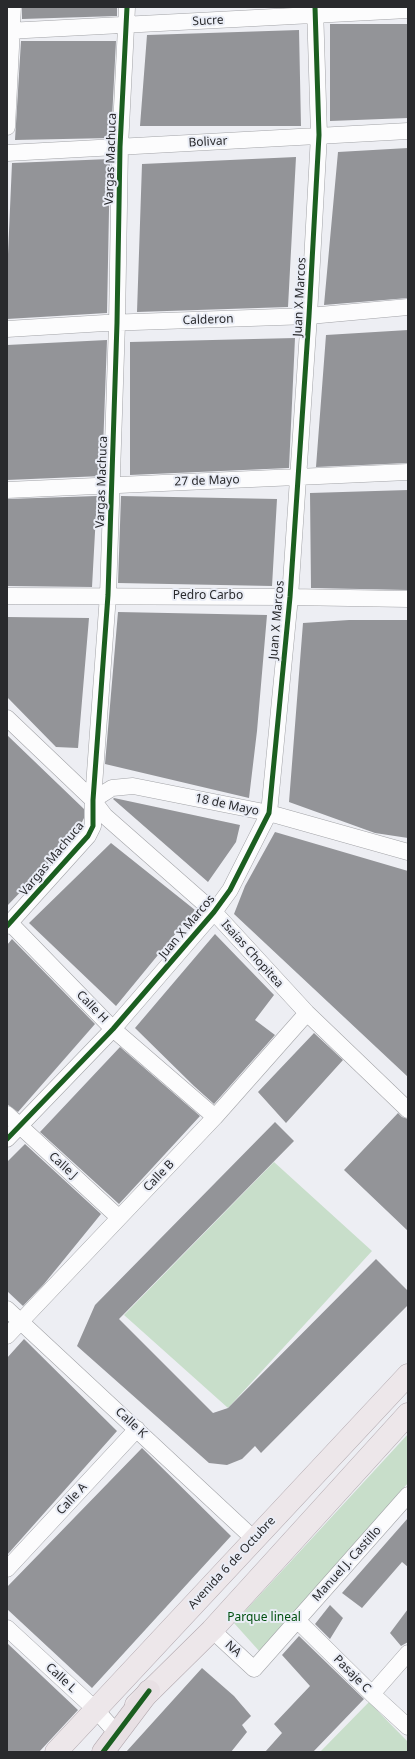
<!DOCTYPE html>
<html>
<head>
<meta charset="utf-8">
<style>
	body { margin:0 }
	#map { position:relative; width:415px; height:1759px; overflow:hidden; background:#edeef3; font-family:"Noto Sans",sans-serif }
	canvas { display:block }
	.frame { position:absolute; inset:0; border:8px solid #292a2d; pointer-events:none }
</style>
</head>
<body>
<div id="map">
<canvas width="415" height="1759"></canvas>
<div class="frame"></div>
</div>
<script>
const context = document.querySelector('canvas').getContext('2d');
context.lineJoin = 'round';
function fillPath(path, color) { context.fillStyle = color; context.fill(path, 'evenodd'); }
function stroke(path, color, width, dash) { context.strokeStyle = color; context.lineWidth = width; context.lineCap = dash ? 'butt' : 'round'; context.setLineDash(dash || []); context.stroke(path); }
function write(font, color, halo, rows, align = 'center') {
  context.font = font + ' "Noto Sans",sans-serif'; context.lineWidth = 4; context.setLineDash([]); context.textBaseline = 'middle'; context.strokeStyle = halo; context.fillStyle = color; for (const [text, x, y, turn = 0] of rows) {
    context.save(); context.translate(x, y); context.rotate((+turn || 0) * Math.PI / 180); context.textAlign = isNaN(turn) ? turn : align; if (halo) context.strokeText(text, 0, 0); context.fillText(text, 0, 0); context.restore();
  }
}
const green = new Path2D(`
	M274 1162 372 1251 228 1408 124 1315Z
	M408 1434V1483L260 1652 234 1623Z
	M369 1702 408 1742V1752H320Z`);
const building = new Path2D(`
	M22 7H117V16L22 19Z
	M330 24H408V118L330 121Z
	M299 30 301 126H140L147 35Z
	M21 41H116L111 138 15 140Z
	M408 148V298L324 305 338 152Z
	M296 157 288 307 137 312 142 164Z
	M110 159 107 313 7 319V277L12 163Z
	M408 330V463L316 467 326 335Z
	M295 338 289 468 130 475V342Z
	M107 340 102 476 7 480V345Z
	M408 490V590L311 588 310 493Z
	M97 496 92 587 7 586V499Z
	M121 496 277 499 272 586 118 583Z
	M118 612 267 615 257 731 249 798 105 764Z
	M7 617 89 618 78 748 56 747 7 697Z
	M349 620H408V838L375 833 289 802 303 623Z
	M7 735 84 809V818L76 834 7 906Z
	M114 798 240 825 236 842 208 882 113 799Z
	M275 832 408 871V1077L234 914 245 886Z
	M111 843 195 910 116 1006 29 923Z
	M215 934 274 995 255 1020 275 1035 214 1104 194 1086 135 1028Z
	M12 939 95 1024 18 1112 7 1104V945Z
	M314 1033 343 1060 286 1123 258 1092Z
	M120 1047 200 1116 119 1204 40 1132Z
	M398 1113 402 1117 408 1119V1231L344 1170Z
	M275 1122 294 1141 119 1319 213 1413 228 1408 376 1259 408 1291V1305L261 1453 255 1446 242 1459 227 1465 209 1463 77 1346 95 1305Z
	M25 1144 101 1214 44 1284 23 1306 7 1291V1162Z
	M24 1339 117 1431 7 1555V1358Z
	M142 1448 231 1536 92 1688 7 1609V1587Z
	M408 1518V1567L402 1562 362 1608 342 1593Z
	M330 1605 343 1618 330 1639 315 1624Z
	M408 1609V1642L401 1646 390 1633Z
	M299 1636 364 1699 313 1752H265L282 1733 274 1724 310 1686 282 1655Z
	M7 1643 78 1710 39 1752H7Z
	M202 1668 234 1696 251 1716 242 1725 247 1732 231 1752H126Z`);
const minor = new Path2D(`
	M7 31 408 10
	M7 127 13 7
	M7 153 408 131
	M7 329 105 323 309 316 408 307
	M7 490 408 472
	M7 596 290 597 408 599
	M7 718 93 800 105 816 214 912 307 1013 408 1110
	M93 800 112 788 133 786 269 813 408 852
	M10 923 113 1029 215 1117
	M7 926 88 836 93 826V800L108 595 117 323 120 147 127 7
	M7 1114 115 1214 120 1216
	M7 1139 113 1029 214 912 230 890 269 813 290 597 309 316 319 135 315 7
	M7 1309 254 1539
	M7 1336 215 1117 307 1013
	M7 1569 137 1429
	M297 1620 372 1694 408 1727
	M7 1628 96 1710 113 1729
	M212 1630 254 1669 408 1495
	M372 1694 408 1653`);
const primary = new Path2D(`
	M136 1705 212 1630 408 1414
	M56 1752 408 1375`);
const trunk = new Path2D(`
	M103 1752 149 1691`);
const cycleway = new Path2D(`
	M7 926 88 836 93 826V800L108 595 117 323 120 147 127 7
	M7 1139 113 1029 214 912 230 890 269 813 290 597 309 316 319 135 315 7
	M103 1752 149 1691`);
const streetNames = [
	["Sucre",208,21,-3],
	["Bolivar",208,142,-3],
	["Vargas Machuca",111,159,-88],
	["Juan X Marcos",300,297,-87],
	["Calderon",208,320,-2],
	["27 de Mayo",207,481,-2],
	["Vargas Machuca",102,482,-88],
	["Pedro Carbo",208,596],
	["Juan X Marcos",277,620,-85],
	["18 de Mayo",227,805,12],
	["Vargas Machuca",52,859,-50],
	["Juan X Marcos",187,927,-50],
	["Isaias Chopitea",252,954,48],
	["Calle H",92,1007,46],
	["Calle J",63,1166,42],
	["Calle B",159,1176,-46],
	["Calle K",131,1423,43],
	["Calle A",72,1499,-47],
	["Avenida 6 de Octubre",232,1563,-47],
	["Manuel J. Castillo",347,1564,-48],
	["NA",233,1649,43],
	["Pasaje C",352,1674,45],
	["Calle L",61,1678,43]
];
const parkNames = [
	["Parque lineal",264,1618]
];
fillPath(green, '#c8deca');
fillPath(building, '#939498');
stroke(minor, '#a2a3a7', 17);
stroke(primary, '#b3a9af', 23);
stroke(trunk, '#b3a9af', 23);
stroke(minor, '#fcfcfd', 16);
stroke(primary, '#ede7ea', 22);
stroke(trunk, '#e8e0e4', 22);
stroke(cycleway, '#1b5e20', 5);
write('12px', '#292a2d', '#eaedf6', streetNames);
write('12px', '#01500f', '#eaedf6', parkNames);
</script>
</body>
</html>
